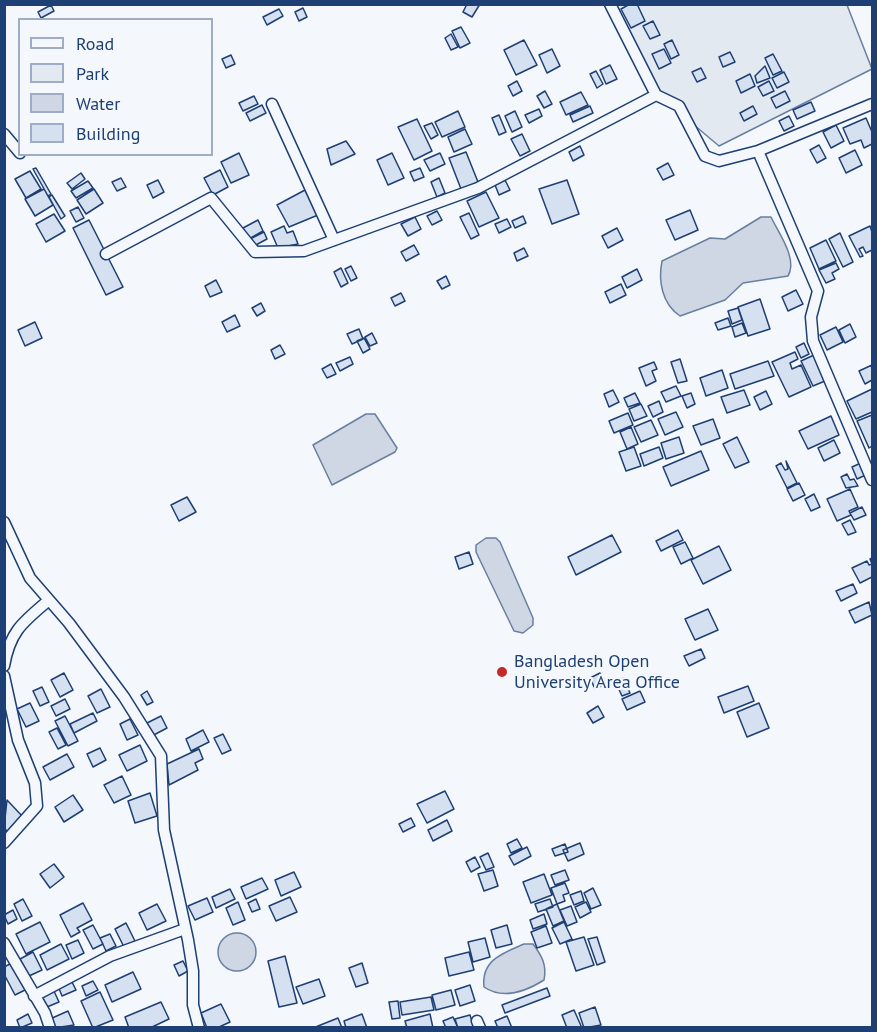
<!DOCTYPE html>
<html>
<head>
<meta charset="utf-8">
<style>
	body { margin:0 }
	#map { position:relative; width:877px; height:1032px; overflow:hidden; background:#f4f7fb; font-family:"PT Sans",sans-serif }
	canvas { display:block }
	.frame { position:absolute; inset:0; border:6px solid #1d3f73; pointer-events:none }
	.legend { position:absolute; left:18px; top:18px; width:195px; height:138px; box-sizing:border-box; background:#f4f7fb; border:2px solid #9eadc5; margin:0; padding:8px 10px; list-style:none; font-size:18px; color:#1d3f73 }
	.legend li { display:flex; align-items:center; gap:12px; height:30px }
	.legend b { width:30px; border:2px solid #9eadc5 }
</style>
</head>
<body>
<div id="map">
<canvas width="877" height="1032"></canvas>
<div class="frame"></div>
<ul class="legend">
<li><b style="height:8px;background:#f4f7fb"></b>Road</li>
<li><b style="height:16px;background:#e3e9f0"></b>Park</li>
<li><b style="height:16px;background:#cfd7e4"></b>Water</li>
<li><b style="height:16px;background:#d5e0f0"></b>Building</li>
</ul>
</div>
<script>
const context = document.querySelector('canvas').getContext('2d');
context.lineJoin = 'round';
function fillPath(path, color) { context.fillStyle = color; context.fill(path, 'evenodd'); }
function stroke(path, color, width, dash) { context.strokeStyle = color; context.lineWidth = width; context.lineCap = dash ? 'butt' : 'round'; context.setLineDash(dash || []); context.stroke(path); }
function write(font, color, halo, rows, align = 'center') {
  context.font = font + ' "PT Sans",sans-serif'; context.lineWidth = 4.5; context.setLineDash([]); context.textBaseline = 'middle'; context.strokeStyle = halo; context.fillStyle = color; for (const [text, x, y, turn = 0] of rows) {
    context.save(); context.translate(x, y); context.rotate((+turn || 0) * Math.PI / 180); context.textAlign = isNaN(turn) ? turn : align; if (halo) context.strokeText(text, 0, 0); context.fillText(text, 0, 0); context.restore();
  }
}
const green = new Path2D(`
	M613 5H847L872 69 719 146 655 92Z`);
const water = new Path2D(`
	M761 217H771C779 234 798 259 788 276L743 283 725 300 680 316C662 304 658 281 662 261L710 238 725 239Z
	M366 414H375L397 448 395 452 332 485 313 445Z
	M486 538H496L500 542 533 618V625L523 633 514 631 476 552V545Z
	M218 952a19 19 0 1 1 38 0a19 19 0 1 1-38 0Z
	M524 944H533C542 956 547 965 544 980 525 992 503 1000 484 987 481 960 503 953 524 944Z`);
const building = new Path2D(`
	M467 4H480L472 17 463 12Z
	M630 4H637L645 21 631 28 621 9Z
	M51 5 54 11 41 18 38 12Z
	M303 8 307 17 299 21 295 12Z
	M279 9 283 16 267 25 263 17Z
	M653 21 660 35 650 39 643 26Z
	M461 27 470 43 460 48 452 31Z
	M451 34 458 47 451 50 445 38Z
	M524 40 537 65 516 75 504 50Z
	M672 40 679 55 671 59 664 44Z
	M552 49 560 66 547 73 539 55Z
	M664 49 671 63 659 69 652 54Z
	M730 52 735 62 723 67 719 57Z
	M773 54 782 71 773 75 765 58Z
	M231 55 235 64 226 68 222 59Z
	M610 65 617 79 606 84 600 70Z
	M765 66 770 78 757 83 755 76Z
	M701 68 706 78 697 82 692 72Z
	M596 71 603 84 597 88 590 74Z
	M784 72 789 82 777 88 772 78Z
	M750 74 755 86 741 93 736 81Z
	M517 81 522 91 513 96 508 86Z
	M769 81 774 91 763 96 758 87Z
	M545 91 552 104 544 108 537 96Z
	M785 91 790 101 776 108 771 98Z
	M581 92 588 105 566 115 560 102Z
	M254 96 258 104 243 111 239 103Z
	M811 102 815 111 797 119 793 110Z
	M262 105 266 113 250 121 246 113Z
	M590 106 593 113 573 122 570 115Z
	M753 106 757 114 744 121 740 113Z
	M539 109 542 116 529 123 525 115Z
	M458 111 465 127 442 137 435 122Z
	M515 111 522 127 512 132 505 116Z
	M499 115 506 132 499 135 492 118Z
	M789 116 794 126 784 131 779 121Z
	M866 118 872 132V144L864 148 861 140 850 144 843 128Z
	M417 119 432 151 414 160 398 127Z
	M432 123 438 135 431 139 424 126Z
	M836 125 844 141 831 148 823 132Z
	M465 129 472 144 454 152 448 137Z
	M522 134 530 151 520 156 511 139Z
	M346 141 355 154 331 165 327 149Z
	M819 145 826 158 817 163 810 150Z
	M580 146 584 155 573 161 569 152Z
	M855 150 862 165 846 173 839 158Z
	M466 152 478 182 461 189 449 158Z
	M239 153 249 175 231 183 221 162Z
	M392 153 404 178 388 185 377 160Z
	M440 153 445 164 430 171 424 160Z
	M668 163 674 175 663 180 657 169Z
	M36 168 51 194 48 196 33 169Z
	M420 168 424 177 414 181 410 172Z
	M220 170 228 187 213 195 204 178Z
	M30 171 41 189 26 198 15 179Z
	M81 173 85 179 72 189 67 183Z
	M121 178 126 187 117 191 112 182Z
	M439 178 445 193 437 197 431 182Z
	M158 180 164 192 153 198 147 185Z
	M505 180 510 190 499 195 495 185Z
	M567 180 579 214 552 224 539 189Z
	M88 181 93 188 76 198 71 191Z
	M44 189 53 205 35 216 25 199Z
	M94 189 103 203 86 214 77 200Z
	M305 190 318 215 289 227 277 205Z
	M486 192 499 218 479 227 467 201Z
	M52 195 65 216 61 219 49 197Z
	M78 207 84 218 76 222 70 211Z
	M690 210 698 230 675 240 666 220Z
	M437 211 442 220 432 225 427 216Z
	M469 213 479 235 471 239 460 217Z
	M54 214 65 231 46 242 36 224Z
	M523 216 526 223 515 228 512 221Z
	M415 217 421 229 408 236 401 224Z
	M507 219 511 227 499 233 495 224Z
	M89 220 123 287 106 295 73 228Z
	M258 220 263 231 249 239 243 228Z
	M284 226 287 233 293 231 298 244 278 248 271 232Z
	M870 226 872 232V250L866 253 863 247 859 249 863 256 860 257 849 236Z
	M617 228 623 240 608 248 602 236Z
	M264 232 267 239 254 246 250 239Z
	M840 233 853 262 843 267 829 239Z
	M826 240 836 261 819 269 810 248Z
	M414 245 419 254 406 261 401 252Z
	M524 248 528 256 517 261 514 253Z
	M836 263 839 269 832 273 835 279 826 283 819 270Z
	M351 266 357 278 351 281 345 269Z
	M341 268 348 283 341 287 334 272Z
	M637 269 642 280 627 288 622 277Z
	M446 276 450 285 442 289 437 281Z
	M216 280 222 292 210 297 205 286Z
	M621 284 626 295 610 303 605 292Z
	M796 290 803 304 788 311 782 297Z
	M401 293 405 301 395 306 391 298Z
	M760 299 770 329 748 336 738 307Z
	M261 303 265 311 257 316 252 308Z
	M738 308 742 320 732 324 728 311Z
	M235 315 240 326 227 332 222 322Z
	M728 318 731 326 718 330 715 323Z
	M35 322 42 338 25 346 18 330Z
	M742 323 746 333 735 337 732 327Z
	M850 324 856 337 845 343 839 330Z
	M836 327 843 342 827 350 820 335Z
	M359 329 363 339 352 344 347 334Z
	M372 333 377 343 370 346 365 337Z
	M364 338 370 349 363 353 357 341Z
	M804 343 809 354 801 358 796 347Z
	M280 345 285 354 275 359 271 350Z
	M795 352 798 359 790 363 792 369 801 365 811 387 789 397 772 362Z
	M814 355 825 381 813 386 801 361Z
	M350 357 353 364 340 371 336 363Z
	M680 359 687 381 678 383 671 362Z
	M768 361 774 376 735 389 730 374Z
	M654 362 657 369 652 371 656 381 646 386 639 368Z
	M331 364 336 374 327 378 322 369Z
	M872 365V380L865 384 859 371Z
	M722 370 728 388 706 396 700 378Z
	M676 386 681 396 666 402 661 392Z
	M872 389V412L856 419 847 401Z
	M613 390 619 402 609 407 604 394Z
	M744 390 750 405 727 413 721 397Z
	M766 391 772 404 760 410 754 397Z
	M635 393 640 403 628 407 624 398Z
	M691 393 695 404 687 408 682 396Z
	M659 401 663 412 653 417 648 406Z
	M641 404 647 416 634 421 629 409Z
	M676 412 683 427 665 435 658 419Z
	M628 413 633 425 614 433 609 421Z
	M872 415V446L869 448 857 421Z
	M831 416 839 435 808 449 799 431Z
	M713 419 720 438 701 445 693 426Z
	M651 420 658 435 641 442 634 427Z
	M631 427 638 444 627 449 620 432Z
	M679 437 684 453 666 459 661 443Z
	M737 437 749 462 735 468 723 444Z
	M834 440 840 453 824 461 818 448Z
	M634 447 641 466 626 471 619 452Z
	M659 447 663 458 644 466 640 454Z
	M701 451 709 470 671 486 663 467Z
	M786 461 797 483 787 488 776 466 781 463 785 470 788 469Z
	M863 462 868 474 857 479 852 467Z
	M847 474 850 480 854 479 858 486 846 488 841 477Z
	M799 483 805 495 793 501 787 489Z
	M850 489 858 507 849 511 851 515 837 521 827 499Z
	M814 494 820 507 811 511 805 499Z
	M187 497 196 512 179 521 171 505Z
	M862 507 866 515 854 520 850 513Z
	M850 520 856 532 848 535 842 524Z
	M678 530 683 540 661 551 656 541Z
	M612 535 621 552 576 575 568 557Z
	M685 542 693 558 681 564 673 547Z
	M719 546 731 570 703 584 691 560Z
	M469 552 473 564 459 569 455 557Z
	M872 558V577L860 583 852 568 867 561 869 565 872 564 870 559Z
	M853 584 857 593 841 601 836 591Z
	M869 602 872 615 855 623 849 611Z
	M708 609 718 630 695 640 685 619Z
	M701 649 705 658 689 666 684 656Z
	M64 673 73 690 60 697 51 680Z
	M600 673 605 684 595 689 590 678Z
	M624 678 630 693 622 696 615 681Z
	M748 686 754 701 724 713 718 697Z
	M42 687 49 702 40 706 33 691Z
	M101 689 110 707 97 713 88 696Z
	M147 691 153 702 147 705 141 695Z
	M640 691 645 702 627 710 622 699Z
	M65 699 70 709 56 716 51 706Z
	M30 703 39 721 26 727 17 709Z
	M759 703 769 728 747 737 737 712Z
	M598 706 604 717 593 723 587 713Z
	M93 713 97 721 74 733 70 724Z
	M65 716 78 741 68 746 55 721Z
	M161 716 167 728 150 737 143 725Z
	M130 719 138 735 127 740 120 724Z
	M57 728 66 745 58 749 49 732Z
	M203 730 209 742 191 751 186 739Z
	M223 734 231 750 222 754 214 738Z
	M140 745 147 761 127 771 119 755Z
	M100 748 106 760 93 767 87 754Z
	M199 749 203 759 195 763 198 770 169 785 167 764Z
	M67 754 74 767 50 780 43 767Z
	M122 776 131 795 114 803 104 785Z
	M445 791 454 809 427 823 417 804Z
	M150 793 157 816 135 823 128 801Z
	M73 795 83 810 64 822 55 807Z
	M7 800 23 817 8 832 4 828Z
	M411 818 415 826 403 832 399 824Z
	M447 820 452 831 433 841 428 830Z
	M517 839 522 848 511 853 507 844Z
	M580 843 584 854 568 861 563 850Z
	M565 844 568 852 555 856 552 849Z
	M527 847 531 856 514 865 509 856Z
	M488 853 494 867 486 870 480 857Z
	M475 857 480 867 471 872 466 862Z
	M54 864 64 877 50 888 40 874Z
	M493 870 498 886 484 891 478 874Z
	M565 870 569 880 555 885 551 875Z
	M294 872 301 887 281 896 275 880Z
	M544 874 552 895 531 903 523 882Z
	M262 878 268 889 246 899 241 887Z
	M565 883 569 893 563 895 565 901 557 904 551 888Z
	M593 888 601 905 591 909 584 893Z
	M230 889 235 899 216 908 212 897Z
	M581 891 584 901 574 905 570 895Z
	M290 897 297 912 276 921 269 906Z
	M207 898 213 912 195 920 188 906Z
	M23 899 32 916 22 921 14 904Z
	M256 899 260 909 252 912 248 903Z
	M550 899 553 907 538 912 535 904Z
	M238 902 245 920 233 925 226 908Z
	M586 902 591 912 580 918 575 907Z
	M83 903 92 920 77 928 80 932 71 937 60 915Z
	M157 904 166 921 147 930 139 913Z
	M557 904 564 921 553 926 546 909Z
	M571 906 577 922 567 926 560 910Z
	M13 910 17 919 8 924 4 915Z
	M544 914 547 924 533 929 530 920Z
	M40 922 50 942 26 954 16 934Z
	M564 922 572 939 560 944 552 928Z
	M126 923 135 941 124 947 115 929Z
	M93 925 103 944 93 949 83 930Z
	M507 925 512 944 496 948 491 930Z
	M546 926 552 943 537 948 531 932Z
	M110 934 116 946 106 951 100 938Z
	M584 937 594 965 576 971 566 942Z
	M597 937 605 962 597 965 588 939Z
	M485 938 490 957 473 962 468 942Z
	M78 940 84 953 72 959 66 945Z
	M61 944 69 959 47 970 40 955Z
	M33 952 42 970 29 976 20 959Z
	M469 952 474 970 449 976 445 958Z
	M285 956 297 1003 279 1007 268 961Z
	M183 961 188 971 179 976 174 965Z
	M14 962 27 989 15 995 4 974V967Z
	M362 963 368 983 356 987 349 968Z
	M133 972 141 989 112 1002 105 985Z
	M319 979 325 996 303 1004 296 987Z
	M71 980 76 990 62 996 58 986Z
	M93 981 98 990 86 996 82 986Z
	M470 985 475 1001 460 1006 455 990Z
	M547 988 550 996 505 1013 502 1005Z
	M53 989 59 1002 47 1007 41 994Z
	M451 990 455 1005 436 1010 432 995Z
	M100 992 113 1020 93 1028 81 1001Z
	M431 997 434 1010 402 1015 400 1002Z
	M398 1001 400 1018 392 1019 389 1002Z
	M161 1002 169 1019 150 1028H129L125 1017Z
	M221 1004 230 1022 217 1028H207L201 1013Z
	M595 1007 601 1025 584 1028 579 1013Z
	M574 1010 582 1028H567L562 1015Z
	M68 1011 74 1025 54 1028 50 1019Z
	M28 1014 32 1023 20 1028 17 1020Z
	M362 1014 367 1028H346L344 1021Z
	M430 1014 433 1028H407L405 1021Z
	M470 1015 474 1028H458L455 1019Z
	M507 1016 512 1028H498L495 1021Z
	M453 1017 458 1028H446L443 1021Z
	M338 1018 342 1028H313Z`);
const street = new Path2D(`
	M610 4 656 95 679 106 705 156 719 161 758 151 818 291 811 317 813 341 872 480
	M272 104 334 240
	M4 134 20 153
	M758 151 872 104
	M106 254 211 198 255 252 304 251 478 188 656 95
	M4 522 30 578 69 623 124 697 161 756 164 830 188 940 193 971V1005L199 1028
	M4 666C10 631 23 622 49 600
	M4 676 18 740 35 783 37 806 4 843
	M4 943 45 1013 50 1028
	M34 996 110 956 185 929
	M477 1021 480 1028`);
const markers = [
	[502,672,6,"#c62828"]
];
const poiNames = [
	["Bangladesh Open",514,662],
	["University Area Office",514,683]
];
fillPath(green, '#e3e9f0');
stroke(green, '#687fa3', 1.5);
fillPath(water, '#cfd7e4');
stroke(water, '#687fa3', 1.5);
fillPath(building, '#d5e0f0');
stroke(building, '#1d3f73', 1.5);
stroke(street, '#1d3f73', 13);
stroke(street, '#f4f7fb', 10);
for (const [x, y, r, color] of markers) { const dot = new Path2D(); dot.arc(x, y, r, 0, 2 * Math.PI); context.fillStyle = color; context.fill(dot); stroke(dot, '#f4f7fb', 2); }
write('18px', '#1d3f73', '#f4f7fb', poiNames, 'left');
</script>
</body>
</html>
